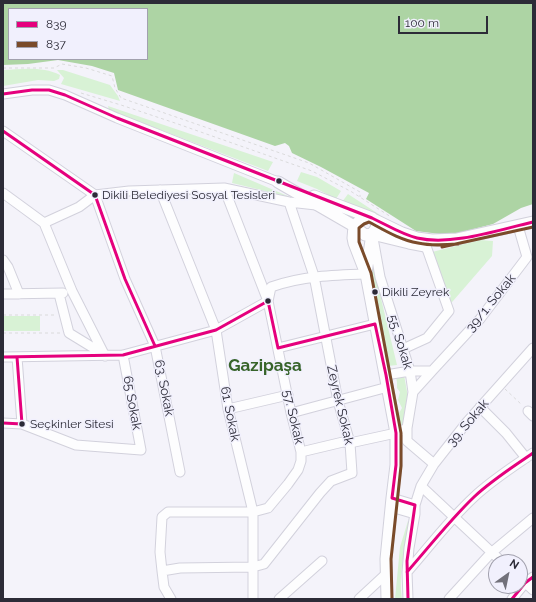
<!DOCTYPE html>
<html>
<head>
<meta charset="utf-8">
<style>
	body { margin:0 }
	#map { position:relative; width:536px; height:602px; overflow:hidden; background:#f4f3fa; font-family:Raleway,sans-serif }
	canvas { display:block }
	.frame { position:absolute; inset:0; border:4px solid #2c2b37; pointer-events:none }
	.legend { position:absolute; left:8px; top:8px; width:140px; height:52px; box-sizing:border-box; background:#f1f0fd; border:1px solid #a2a1ae; margin:0; padding:5px 7px; list-style:none; font-size:12px; color:#2c2b37 }
	.legend li { display:flex; align-items:center; gap:8px; height:20px }
	.legend b { width:20px; border:1px solid #a2a1ae }
	.north { position:absolute; left:488px; top:554px; width:40px; height:40px; box-sizing:border-box; background:#f1f0fd; border:1px solid #a2a1ae; border-radius:50%; rotate:33deg; font-size:11px; font-weight:700; line-height:16px; text-align:center; color:#2c2b37 }
	.north::after { content:''; display:block; margin:auto; width:14px; height:18px; background:#72717b; clip-path:polygon(50% 0,100% 100%,50% 72%,0 100%) }
	.scale { position:absolute; left:398px; top:16px; width:90px; height:18px; box-sizing:border-box; border:2px solid #2c2b37; border-top:0; padding-left:5px; font-size:12px; line-height:14px; white-space:nowrap; color:#2c2b37; -webkit-text-stroke:3px #f1f0fd; paint-order:stroke }
</style>
</head>
<body>
<div id="map">
<canvas width="536" height="602"></canvas>
<div class="frame"></div>
<ul class="legend">
<li><b style="height:5px;background:#e5007d"></b>839</li>
<li><b style="height:5px;background:#7a4b2a"></b>837</li>
</ul>
<div class="north">N</div>
<div class="scale">100 m</div>
</div>
<script>
const context = document.querySelector('canvas').getContext('2d');
context.lineJoin = 'round';
function fillPath(path, color) { context.fillStyle = color; context.fill(path, 'evenodd'); }
function stroke(path, color, width, dash) { context.strokeStyle = color; context.lineWidth = width; context.lineCap = dash ? 'butt' : 'round'; context.setLineDash(dash || []); context.stroke(path); }
function write(font, color, halo, rows, align = 'center') {
  context.font = font + ' Raleway,sans-serif'; context.lineWidth = 3; context.setLineDash([]); context.textBaseline = 'middle'; context.strokeStyle = halo; context.fillStyle = color; for (const [text, x, y, turn = 0] of rows) {
    context.save(); context.translate(x, y); context.rotate((+turn || 0) * Math.PI / 180); context.textAlign = isNaN(turn) ? turn : align; if (halo) context.strokeText(text, 0, 0); context.fillText(text, 0, 0); context.restore();
  }
}
const green = new Path2D(`
	M3 70C21 69 43 66 60 75L59 79 54 81 38 80 3 86Z
	M57 70H63L110 85 118 96 120 101 61 84 64 78Z
	M108 106 273 162 268 171 109 110Z
	M301 172 317 177 341 191 336 199 317 189 297 181Z
	M234 173 290 197 232 183Z
	M348 194 380 215 378 218 342 202Z
	M480 240 493 241 492 256 453 301 449 305 432 252Z
	M369 257H371L397 365 388 366 373 287Z
	M3 316H40V331H3Z
	M404 375 408 397 405 408 406 426H400L399 413 402 408 398 400 400 392 397 388V382L396 377Z
	M408 521 410 523C405 547 398 574 402 599H395L400 547Z`);
const water = new Path2D(`
	M3 3H533V204L521 208 493 224 458 233 440 234 416 231 366 199 369 193 321 167 292 153 289 146 285 143 275 146 118 90 114 73 92 66 58 60 28 64 3 65ZM9 9H147V59H9Z`);
const path = new Path2D(`
	M3 68H54L62 64 86 68 112 76 115 88 121 98 309 163 360 192V197
	M81 93 121 105 175 123 312 171 352 192 391 217
	M3 315H56
	M3 333H60
	M505 389 522 405`);
const minor = new Path2D(`
	M3 94 32 90H49L65 95 117 118 278 182
	M3 131 95 195 129 191 224 188 289 202 316 205
	M224 188 268 301 291 413 301 452V461L298 470 288 484 268 508 253 512H168L162 517 160 552 162 571 180 568 253 567 264 564 320 493 331 481 352 473 350 443 338 401 314 276 289 202
	M160 190 216 330 228 409 253 512V599
	M3 193 44 223 72 291 105 356
	M95 195 125 279 155 346 180 472
	M44 223 79 207 95 195
	M373 238 380 277 410 371 413 392 407 428
	M3 260 8 267 19 294
	M3 294 63 293
	M59 294 69 333 105 355
	M278 348 375 324
	M403 349 427 338 449 311 426 246
	M3 357 123 355 216 330 268 301 271 287C302 276 333 275 366 274
	M17 357 22 424
	M386 375 410 371H432L480 319 527 257 518 226
	M413 392 432 371
	M480 407 506 433 526 458
	M228 409 288 395
	M528 411 533 416
	M291 413 388 387
	M3 423 22 424 76 445 141 450 123 355
	M301 452 343 442 350 443 396 433 407 428V441L434 464
	M421 486 502 562
	M392 498 415 505
	M391 507 415 514
	M162 571 164 587 171 599
	M407 572C429 547 449 520 474 497 492 480 513 467 533 453
	M520 578 533 590
	M279 599 322 561
	M359 599 386 574
	M408 599 407 572 409 548 415 514V505L421 486 434 464 467 422 533 348
	M449 599 491 553 533 518
	M512 599 525 583 533 577`);
const major = new Path2D(`
	M278 182 354 226 365 235 372 234 409 243 425 246
	M314 196 372 218 376 222 377 227 372 234 366 273
	M452 240 533 222
	M387 599 386 559 392 498 396 465V433L366 274 354 243 353 238 354 226 362 219 369 217 402 233 417 238 432 240 458 239`);
const bus1 = new Path2D(`
	M3 94 32 90H49L65 95 117 118 372 218C387 225 401 234 417 238 452 246 498 230 533 222
	M3 131 95 195 125 279 155 346
	M3 357 123 355 216 330 268 301 278 348 375 324 386 375 396 433V465L392 498 415 505 407 561 408 599
	M3 423 22 424 17 357
	M407 572C429 547 450 520 474 497 492 480 513 467 533 453
	M512 599 525 583 533 577`);
const bus2 = new Path2D(`
	M442 247 533 227
	M392 599 391 559 401 466V433L371 273 359 242V228L364 224 369 222C384 230 400 240 418 243 431 246 444 245 458 244`);
const markers = [
	[279,181,3.5,"#2c2b37"],
	[95,195,3.5,"#2c2b37"],
	[375,292,3.5,"#2c2b37"],
	[268,301,3.5,"#2c2b37"],
	[22,424,3.5,"#2c2b37"]
];
const busNames = [
	["Dikili Belediyesi Sosyal Tesisleri",102,195],
	["Dikili Zeyrek",382,292],
	["Seçkinler Sitesi",30,424]
];
const streetNames = [
	["39/1. Sokak",491,303,-51],
	["55. Sokak",400,342,73],
	["63. Sokak",164,388,79],
	["65 Sokak",132,403,80],
	["Zeyrek Sokak",340,405,77],
	["61. Sokak",230,414,79],
	["57. Sokak",293,417,77],
	["39. Sokak",468,423,-50]
];
const districtNames = [
	["Gazipaşa",265,366]
];
fillPath(green, '#d8f2d5');
fillPath(water, '#add4a4');
stroke(minor, '#d2d1dc', 11);
stroke(major, '#d2d1dc', 13);
stroke(path, '#dadadb', 1, [3, 3]);
stroke(minor, '#fdfdfe', 9);
stroke(major, '#fdfdfe', 11);
stroke(bus1, '#e5007d', 3);
stroke(bus2, '#7a4b2a', 3);
for (const [x, y, r, color] of markers) { const dot = new Path2D(); dot.arc(x, y, r, 0, 2 * Math.PI); context.fillStyle = color; context.fill(dot); stroke(dot, '#f1f0fd', 1.5); }
write('12px', '#2c2b37', '#f1f0fd', busNames, 'left');
write('13px', '#2c2b37', '#f1f0fd', streetNames);
write('bold 17px', '#37642a', '#f1f0fd', districtNames);
</script>
</body>
</html>
